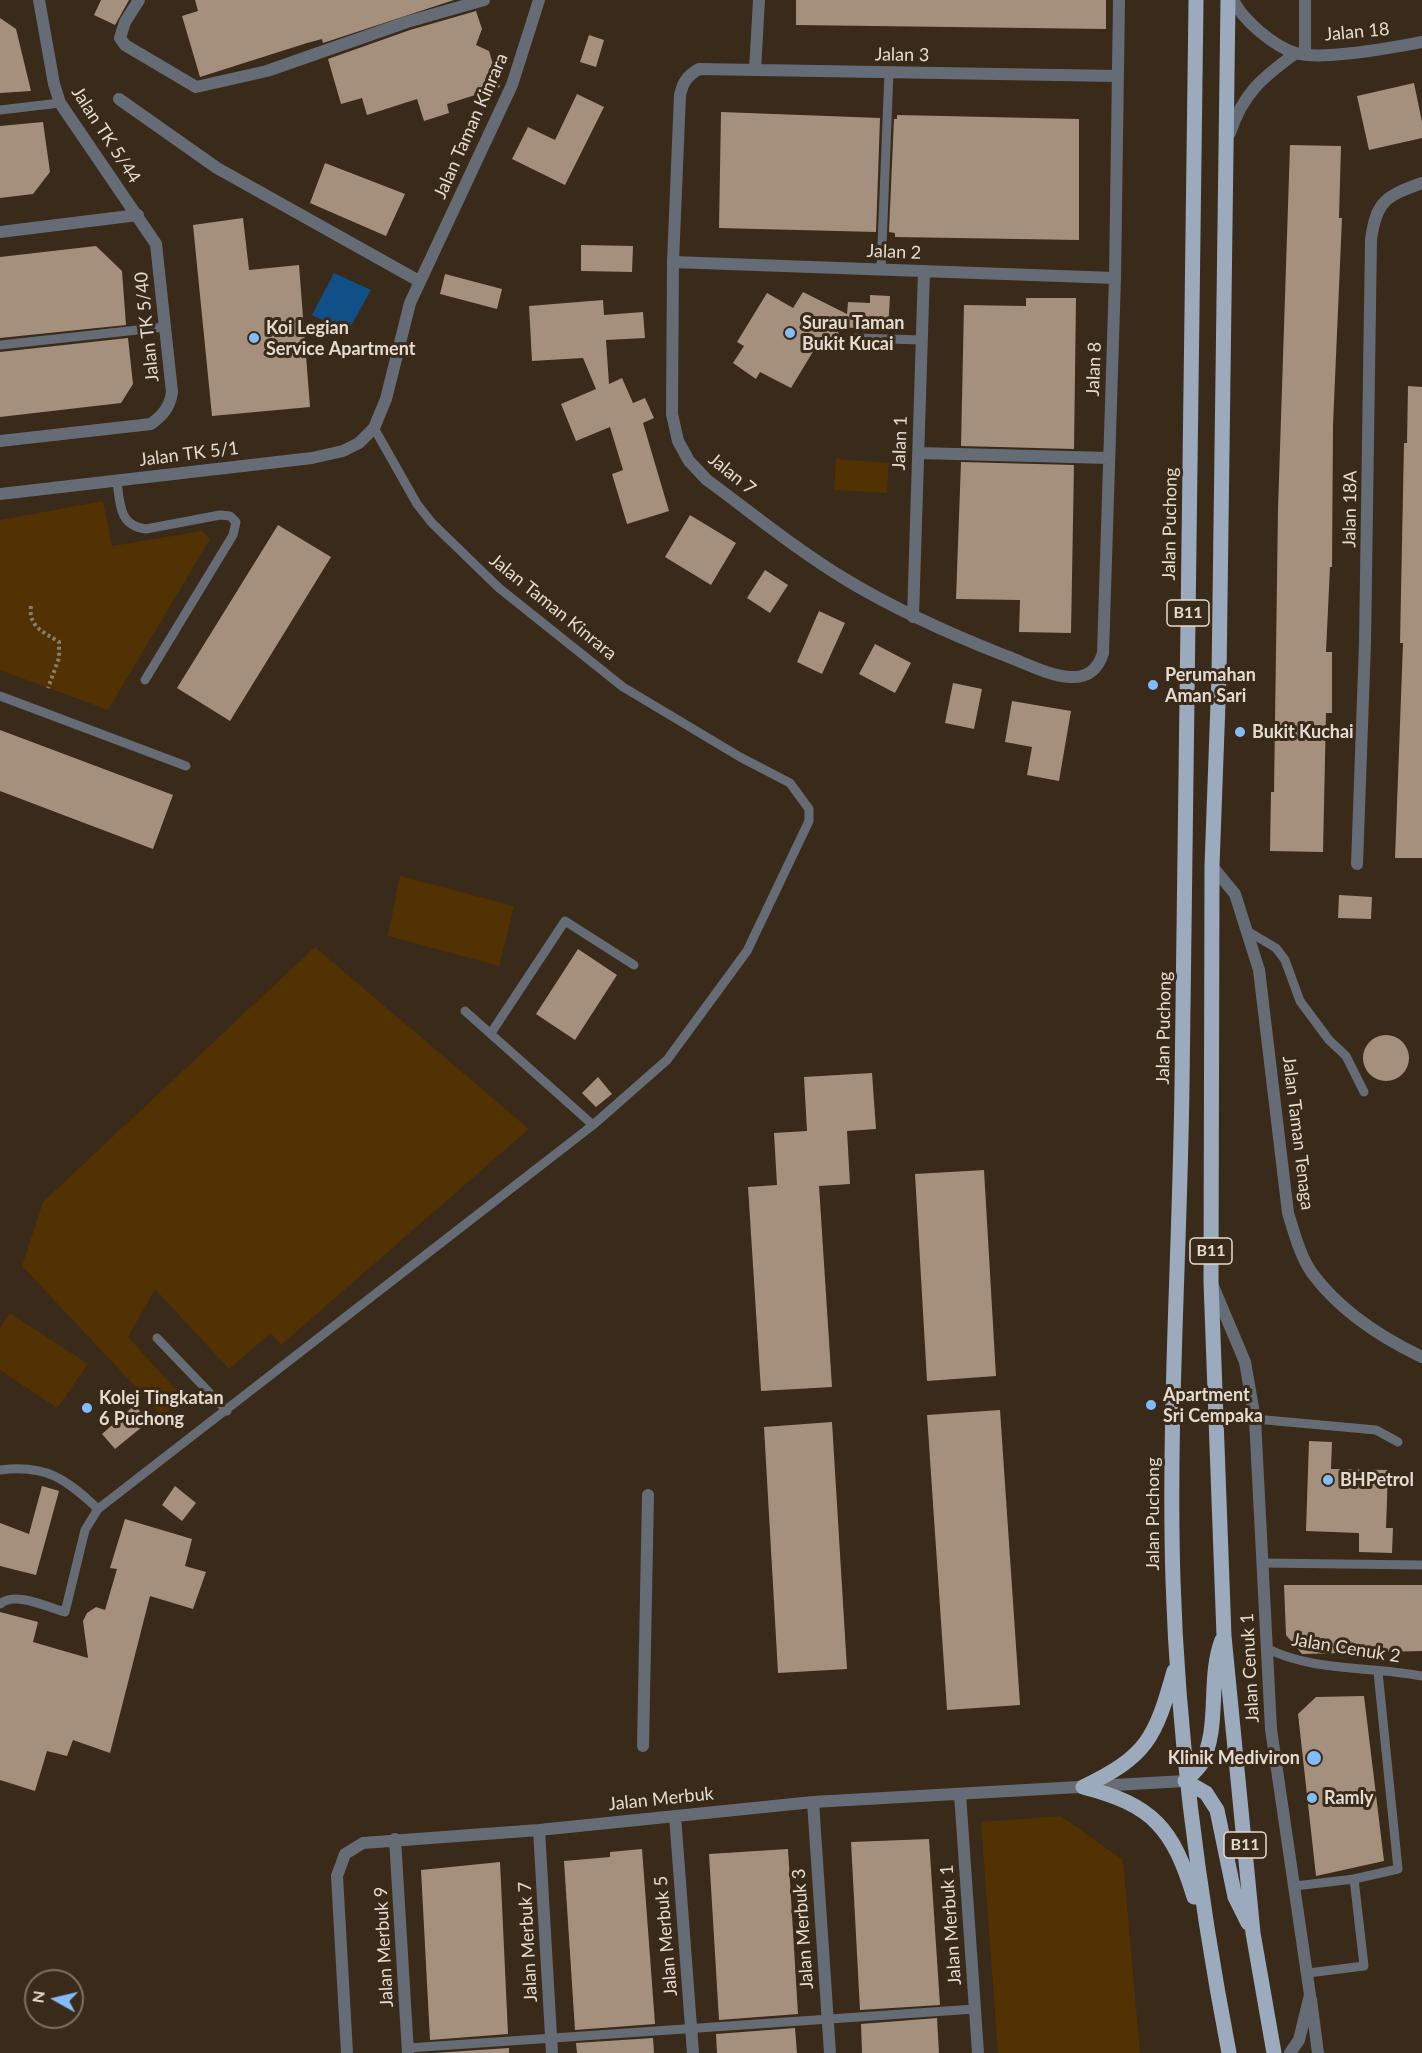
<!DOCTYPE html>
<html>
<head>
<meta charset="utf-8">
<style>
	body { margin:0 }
	#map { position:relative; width:1422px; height:2053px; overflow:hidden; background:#3a2a19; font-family:Lato,sans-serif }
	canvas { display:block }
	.north { position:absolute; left:24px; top:1969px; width:60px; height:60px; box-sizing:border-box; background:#3a2a19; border:2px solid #7e7162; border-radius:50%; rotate:278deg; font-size:16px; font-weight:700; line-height:24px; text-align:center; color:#e5dbd0 }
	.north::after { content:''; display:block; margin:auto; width:21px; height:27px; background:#82bcfa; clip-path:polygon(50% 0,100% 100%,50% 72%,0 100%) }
</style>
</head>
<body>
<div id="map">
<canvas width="1422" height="2053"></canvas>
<div class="north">N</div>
</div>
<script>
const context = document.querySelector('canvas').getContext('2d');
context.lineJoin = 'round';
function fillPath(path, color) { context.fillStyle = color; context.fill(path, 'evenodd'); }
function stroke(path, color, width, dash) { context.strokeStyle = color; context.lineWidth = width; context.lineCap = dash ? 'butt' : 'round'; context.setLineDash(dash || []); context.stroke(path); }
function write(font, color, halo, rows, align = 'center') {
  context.font = font + ' Lato,sans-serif'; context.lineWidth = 6; context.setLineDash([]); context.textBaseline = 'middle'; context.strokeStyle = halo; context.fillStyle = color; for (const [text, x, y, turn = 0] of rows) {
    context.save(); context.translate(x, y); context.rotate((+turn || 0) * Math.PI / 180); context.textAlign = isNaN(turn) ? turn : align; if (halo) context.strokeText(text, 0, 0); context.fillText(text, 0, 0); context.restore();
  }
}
const green = new Path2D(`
	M836 459 889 463 887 493 834 490Z
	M103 501 112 546 202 531 210 539 108 710 0 670V520Z
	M400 876 514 906 499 966 388 936Z
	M315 947 529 1129 281 1345 271 1333 229 1369 155 1289 128 1337 187 1402 161 1414 22 1266 43 1202Z
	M10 1313 88 1364 57 1408 0 1370V1328Z
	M1061 1816 1123 1860 1140 2053H998L981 1822Z`);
const water = new Path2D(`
	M334 273 371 290 347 333 312 315Z`);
const building = new Path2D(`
	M101 0H129L115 25 94 15Z
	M195 0H454L323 43 322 39 307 43 200 77 182 16 198 11Z
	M796 0H1106V29L796 25Z
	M476 11 482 29 476 45 489 51 500 87 447 104 449 113 424 121 417 99 367 115 362 98 341 104 328 59 410 30Z
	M0 18 16 29 31 91 0 93Z
	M589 35 604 40 596 67 580 62Z
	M1414 83 1422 122V138L1369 150 1357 96Z
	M577 94 604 107 565 185 512 159 528 127 555 140Z
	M721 112 880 118 876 232 719 228Z
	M897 115 1079 119V240L895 237V233L889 232 894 119H897Z
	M43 122 50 172 33 194 0 198V126Z
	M1290 145 1341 146 1339 218H1342L1333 425 1332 567H1330L1326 652H1332V713H1326L1323 852 1270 851 1271 792H1274L1278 509Z
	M325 163 405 194 386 236 310 203Z
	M243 218 249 270 299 265 310 407 212 416 193 225Z
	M581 245 633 246 632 272 581 271Z
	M96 246 122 271 126 325 0 338V257Z
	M445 274 502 289 497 309 440 294Z
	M803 292 847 314 848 302 870 303V295L890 296 888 330 837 327 841 345 827 349 817 345 791 388 760 372 756 379 733 363 744 346 737 342 767 293 793 308Z
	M1026 298H1076L1074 449 961 446 964 305 1026 306Z
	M603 300 604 315 643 312 645 338 606 340 609 384 622 378 633 403 645 398 654 418 643 423 669 511 627 524 612 474 623 470 610 427 576 441 561 404 596 389 583 358 532 361 529 306Z
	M128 338 133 384 121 403 0 417V352Z
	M1408 386 1422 387V858H1395L1403 643H1400L1404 443H1407Z
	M961 462 1074 465 1071 633 1019 632 1020 600 956 599Z
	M690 515 736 543 711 585 665 557Z
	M278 525 331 557 230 721 177 688Z
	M765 570 788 585 770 613 747 598Z
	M819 611 845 623 822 674 797 662Z
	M875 644 911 663 895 693 859 674Z
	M953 683 982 689 974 729 945 723Z
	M1012 701 1071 711 1059 781 1027 775 1032 747 1005 742Z
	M0 730 173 795 153 849 0 791Z
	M1339 895 1372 897 1371 919 1338 918Z
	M578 949 617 975 575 1040 536 1014Z
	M1363 1058a23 23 0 1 1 46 0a23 23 0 1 1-46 0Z
	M872 1073 876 1129 847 1131 850 1184 819 1186 832 1387 761 1391 748 1187 777 1185 774 1133 807 1131 804 1077Z
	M598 1077 612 1094 596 1107 582 1093Z
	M984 1170 996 1376 927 1381 915 1174Z
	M135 1405 148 1422 115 1449 102 1434Z
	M1000 1410 1020 1705 947 1710 927 1415Z
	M832 1422 847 1669 778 1673 764 1427Z
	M1309 1441 1332 1442 1331 1469 1388 1470 1386 1528H1393L1392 1553 1359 1552V1533L1306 1531Z
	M42 1486 59 1491 36 1575 0 1566V1523L29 1534Z
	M175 1486 196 1503 182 1521 162 1505Z
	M125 1519 192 1539 185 1566 206 1572 193 1609 150 1596 110 1753 73 1740 67 1756 47 1751 35 1791 0 1780V1612L38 1622 33 1642 88 1658 83 1621 87 1613 96 1607 105 1610 117 1569 110 1568Z
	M1284 1585H1422V1651L1302 1654 1286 1635Z
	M1364 1696 1384 1861 1316 1876 1298 1714 1316 1697Z
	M929 1839 940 2005 860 2010 851 1842Z
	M642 1849 655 2024 575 2030 564 1861 610 1857V1852Z
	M788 1849 798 2014 719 2020 709 1854Z
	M500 1862 508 2034 430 2040 421 1870Z
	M937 2018 939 2053H862L861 2024Z
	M795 2028 797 2053H717L716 2034Z
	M653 2038 654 2053H577L576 2043Z
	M509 2048V2053H434Z`);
const path = new Path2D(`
	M31 606C28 627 44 632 59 642V658L48 688`);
const service = new Path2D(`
	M0 110 60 103
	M881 270 889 72
	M855 338 922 340
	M0 345 165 327
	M117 481C120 504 119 526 146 529L220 515 230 516 236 522 233 535 145 680
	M0 696 186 766
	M1249 932 1276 948 1285 960 1300 1001 1329 1040 1346 1056 1364 1092
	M465 1011 593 1125
	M491 1033 565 921 634 965
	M157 1338 227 1411
	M1255 1419 1376 1430 1398 1442
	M0 1470C46 1464 66 1479 98 1509
	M1263 1563 1422 1565
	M0 1604C15 1591 47 1607 65 1612L85 1530 98 1509 593 1125 667 1060 747 951 809 821V809L790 783 740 757 623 687 499 588 432 523 417 504 374 428
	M1266 1648C1313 1672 1371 1666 1422 1676
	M1295 1886 1354 1879 1398 1869 1378 1672
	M1308 1973 1364 1966 1354 1879
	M408 2048 975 2009`);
const minor = new Path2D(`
	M139 0 125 22 120 38 125 45 196 87 267 71 407 22 484 0
	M1233 0C1243 20 1274 47 1296 53 1323 61 1394 47 1422 42
	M1305 0V54
	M755 70 759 0
	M1117 76 699 69C687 76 683 82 680 95L673 262 672 414 678 441 689 461 707 480C752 513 797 550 845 579 896 610 950 634 1006 656 1037 667 1089 699 1103 653L1115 278 1119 0
	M119 99 217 168 419 281
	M1230 133C1243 93 1263 77 1296 53
	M0 232 138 215
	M673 262 1115 278
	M0 441 151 424C163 415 170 407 172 392L156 244 60 103 54 84 39 0
	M918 453 1109 458
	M913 617 924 271
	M1357 864 1365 643 1371 240C1376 201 1386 196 1422 183
	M1212 866 1235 894 1259 970 1288 1213C1294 1232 1300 1256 1312 1273 1340 1311 1380 1337 1422 1357
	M1213 1286 1245 1362 1255 1419 1271 1729 1310 1995 1299 2040 1290 2053
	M643 1746 648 1495
	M960 1794 978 2053
	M813 1802 830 2053
	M675 1816 693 2053
	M539 1830 552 2053
	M395 1839 408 2053
	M1311 1999 1318 2053
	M347 2053 337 1876 345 1854 363 1843 539 1830 813 1802 1185 1781`);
const tertiary = new Path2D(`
	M0 494 312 458 343 451 359 443 374 428 386 399 410 303 512 85 539 0`);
const primary = new Path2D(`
	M1196 0C1192 362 1187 724 1182 1085 1180 1251 1168 1416 1173 1581 1178 1740 1199 1897 1229 2053
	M1228 0 1219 676 1212 866 1211 1282 1224 1636 1253 1933 1274 2053
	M1185 1781 1206 1793 1217 1810 1235 1897 1248 1923
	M1185 1781C1190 1776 1197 1770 1201 1764 1221 1727 1207 1679 1222 1640
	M1083 1787C1153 1805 1173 1828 1194 1897
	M1083 1787C1147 1756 1155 1739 1174 1671`);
const markers = [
	[790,333,6,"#82bcfa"],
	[254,338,6,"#82bcfa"],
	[1153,685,6,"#82bcfa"],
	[1240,732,6,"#82bcfa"],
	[1151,1405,6,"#82bcfa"],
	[87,1408,6,"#82bcfa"],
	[1328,1480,6,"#82bcfa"],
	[1314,1758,8,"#82bcfa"],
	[1312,1798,6,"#82bcfa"]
];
const shields = [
	[1188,613,42],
	[1211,1251,42],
	[1245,1845,42]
];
const shieldNames = [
	["B11",1188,613],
	["B11",1211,1251],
	["B11",1245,1845]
];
const streetNames = [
	["Jalan 18",1357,32,-5],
	["Jalan 3",902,55,1],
	["Jalan Taman Kinrara",471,126,-66],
	["Jalan TK 5/44",106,135,57],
	["Jalan 2",894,252,2],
	["Jalan TK 5/40",147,327,-96],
	["Jalan 8",1094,369,-88],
	["Jalan 1",900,443,-88],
	["Jalan TK 5/1",189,454,-7],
	["Jalan 7",732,474,39],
	["Jalan 18A",1350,509,-89],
	["Jalan Puchong",1170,524,-89],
	["Jalan Taman Kinrara",553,607,39],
	["Jalan Puchong",1164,1028,-89],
	["Jalan Taman Tenaga",1298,1133,83],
	["Jalan Puchong",1153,1514,-90],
	["Jalan Cenuk 2",1346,1648,9],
	["Jalan Cenuk 1",1250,1668,-93],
	["Jalan Merbuk",661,1799,-6],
	["Jalan Merbuk 1",951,1925,-94],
	["Jalan Merbuk 3",803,1929,-94],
	["Jalan Merbuk 5",666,1936,-95],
	["Jalan Merbuk 7",528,1942,-93],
	["Jalan Merbuk 9",384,1947,-93]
];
const poiNames = [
	["Surau Taman",802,323],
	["Bukit Kucai",802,344],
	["Koi Legian",266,328],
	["Service Apartment",266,349],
	["Perumahan",1165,675],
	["Aman Sari",1165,696],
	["Bukit Kuchai",1252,732],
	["Apartment",1163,1395],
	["Sri Cempaka",1163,1416],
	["Kolej Tingkatan",99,1398],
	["6 Puchong",99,1419],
	["BHPetrol",1340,1480],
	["Klinik Mediviron",1300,1758,"right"],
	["Ramly",1324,1798]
];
fillPath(green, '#523102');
fillPath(water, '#114f87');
fillPath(building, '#a4907d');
stroke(path, '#8a7d6f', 4, [3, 3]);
stroke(service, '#656c75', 9);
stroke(minor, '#656c75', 12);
stroke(tertiary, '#656c75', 12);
stroke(primary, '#9baabc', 15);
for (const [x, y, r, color] of markers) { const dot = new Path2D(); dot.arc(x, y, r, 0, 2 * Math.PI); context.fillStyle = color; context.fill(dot); stroke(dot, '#3a2a19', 2); }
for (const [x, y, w] of shields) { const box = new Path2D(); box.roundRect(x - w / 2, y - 13, w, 26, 4.5); context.fillStyle = '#3a2a19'; context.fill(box); stroke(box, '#e5dbd0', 1.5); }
write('bold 16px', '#e5dbd0', null, shieldNames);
write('18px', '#e5dbd0', '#3a2a19', streetNames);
write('bold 18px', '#e5dbd0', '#3a2a19', poiNames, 'left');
</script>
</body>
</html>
